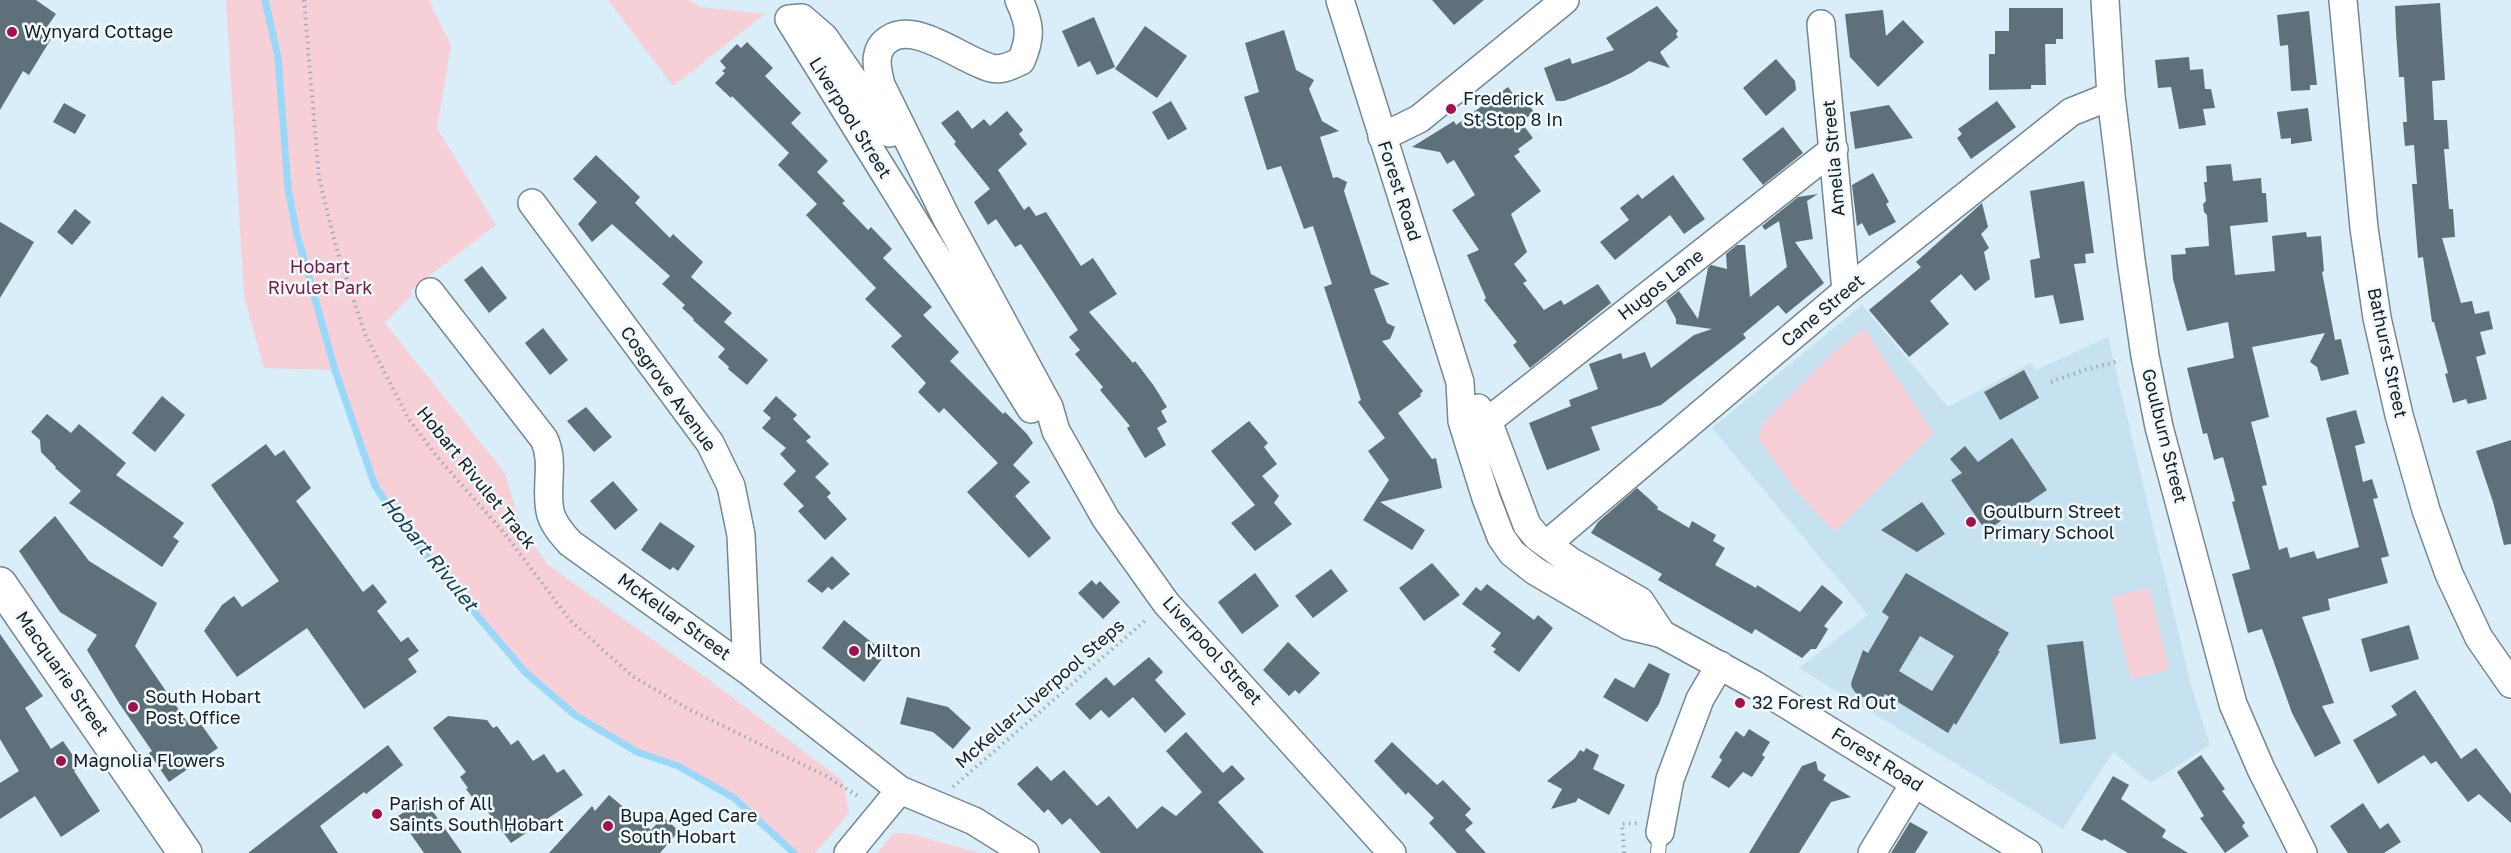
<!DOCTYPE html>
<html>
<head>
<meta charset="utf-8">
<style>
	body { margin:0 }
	canvas { display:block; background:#d9eef9 }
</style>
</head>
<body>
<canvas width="2511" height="853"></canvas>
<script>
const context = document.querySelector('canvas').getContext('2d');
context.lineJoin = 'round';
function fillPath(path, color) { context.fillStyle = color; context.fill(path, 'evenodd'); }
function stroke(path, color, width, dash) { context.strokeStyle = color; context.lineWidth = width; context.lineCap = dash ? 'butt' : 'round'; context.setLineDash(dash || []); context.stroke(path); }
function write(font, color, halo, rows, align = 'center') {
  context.font = font + ' "Golos Text",sans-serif'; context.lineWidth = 5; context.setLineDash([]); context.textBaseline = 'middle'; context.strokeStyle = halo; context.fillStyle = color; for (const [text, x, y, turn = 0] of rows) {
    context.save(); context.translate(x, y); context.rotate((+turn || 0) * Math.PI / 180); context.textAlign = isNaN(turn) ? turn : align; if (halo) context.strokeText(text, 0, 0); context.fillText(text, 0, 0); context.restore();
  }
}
const built = new Path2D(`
	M1862 305 1948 407 2031 363 2036 370 2108 337 2191 685 2210 745 2151 783 2113 752 2063 829 1799 668 1868 615 1712 428Z`);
const green = new Path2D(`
	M226 0H429L451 46 437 128 496 225 411 290 412 295 385 323 505 473 521 527 548 565 720 688 843 781 849 813 815 853H794L734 798 678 766 637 752 575 715 525 672 408 534 375 486 335 370 264 368 244 296Z
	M608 0H689L700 7 765 14 673 86Z
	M1864 328 1933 433 1834 532 1792 486 1758 438 1762 424 1835 351Z
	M2149 588 2169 670 2131 679 2111 597Z
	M893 833 911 834 979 853H877Z`);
const stream = new Path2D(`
	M265 0 278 57 288 188 296 231 335 370 375 486 408 534 525 672 575 715 637 752 678 766 734 798 794 853`);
const building = new Path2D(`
	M0 0H36L56 14 42 34 51 39 29 75 23 71 0 110Z
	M1432 0H1484L1454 25Z
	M2440 3 2445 80 2432 81 2434 120H2447L2449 149H2444L2449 209H2453L2455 237 2442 238 2461 303 2472 301 2475 314 2489 311 2493 329 2480 332 2486 354 2476 357 2487 399 2468 404 2466 399 2453 403 2445 374 2448 373 2434 322H2432L2423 257 2418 258 2412 184H2417L2414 145 2405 146 2403 122H2407L2404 77H2399L2396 32 2395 6Z
	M1657 6 1678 31 1676 34 1678 37 1660 52 1670 68 1649 61 1631 73 1608 84 1564 101H1556L1544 68 1570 58 1572 64 1614 50 1606 38Z
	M2009 8H2063V39H2056V44H2045L2046 85H2031V89L1989 90V54H1995V31H2009Z
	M1883 10 1886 36 1903 20 1924 42 1878 87 1850 57 1845 14Z
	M2309 11 2317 85H2310V90L2291 91 2288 45 2280 46 2277 15Z
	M1094 17 1115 67 1097 75 1090 61 1078 67 1062 31Z
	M1145 26 1187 56 1157 98 1115 69Z
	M1284 30 1296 70 1314 80 1309 89 1322 121 1339 131 1320 137 1333 178 1337 177 1347 182 1344 191 1371 274 1390 284 1374 289 1387 323 1395 327 1390 339 1382 341 1423 391 1420 394 1421 396 1398 413 1432 459 1436 458 1442 488 1380 502 1425 530 1412 550 1363 520 1389 480 1368 451 1385 438 1358 402 1361 400 1324 287 1332 284 1313 226 1304 229 1281 166 1267 170 1244 97 1259 92 1245 43Z
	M747 42 773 68 765 76 801 113 791 123 828 161 817 172 845 201 842 203 868 230 871 227 892 249 883 258 932 307 923 315 959 352 950 361 1003 414 1005 412 1027 434 1033 443 1013 465 1030 482 1015 496 1051 538 1029 558 967 492 998 463 944 408 939 413 918 392 926 383 891 346 902 336 865 299 876 288 806 215 817 204 778 165 789 153 732 96 731 98 715 83 725 73 722 71 726 68 720 61 737 44 741 48Z
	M2189 57 2190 70 2203 69 2205 89H2211L2215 108 2203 109 2206 125 2179 129 2171 87 2158 88 2155 60Z
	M1776 59 1795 81 1796 90 1766 116 1743 88Z
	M1508 87 1517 99 1522 95 1534 112 1521 122 1533 138 1518 149 1520 152 1514 156 1541 191 1511 214 1527 252 1514 264 1527 281 1523 283 1544 310 1561 300 1564 305 1598 284 1611 303 1530 368 1513 345 1517 342 1484 300 1486 298 1467 255 1479 250 1452 210 1475 195 1454 160 1447 164 1440 152 1412 147 1454 121 1456 125Z
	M1171 101 1187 129 1168 140 1152 112Z
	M1997 101 2016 127 1971 159 1957 138 1962 134 1958 129Z
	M64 103 86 115 75 134 53 122Z
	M1889 105 1913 138 1855 149 1850 112Z
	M2308 108 2312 141 2291 144V138L2281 139 2277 112Z
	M958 110 972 129 984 119 990 126 1007 111 1023 130 1019 134 1027 144 998 170 1024 210 1029 206 1036 216 1046 212 1081 266 1093 258 1117 294 1089 312 1133 363 1135 361 1154 386 1167 407 1161 411 1167 422 1157 428 1166 445 1145 458 1127 428 1130 426 1100 390 1103 387 1075 354 1080 350 1069 337 1078 330 1021 244 1015 247 996 219 988 225 974 202 990 189 954 144 956 142 941 123Z
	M1783 127 1803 153 1763 185 1742 159Z
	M596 155 640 197 635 203 670 238 673 234 703 262 691 277 732 313 724 322 768 360 747 385 728 369 729 367 718 357 725 349 693 320 694 319 682 308 685 305 662 284 670 276 612 224 592 242 578 224 597 202 573 179Z
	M2231 164 2233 181 2261 178 2262 193H2266L2268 222 2230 226 2235 275 2275 271 2272 236 2306 232 2307 237 2321 236 2324 271 2322 272 2335 340 2341 339 2349 374 2321 381 2317 367 2310 362 2325 333 2252 347 2269 417 2251 422 2267 485 2262 486 2279 550 2287 547 2290 558 2314 551 2317 559 2359 547 2326 418 2356 410 2365 443 2355 446 2363 482 2372 479 2378 498 2373 499 2389 556 2381 558 2388 583 2328 599 2330 610 2302 617 2334 703 2322 706 2341 743 2315 757 2292 713 2262 629 2248 633 2232 574 2250 569 2232 502 2235 501 2223 457 2214 460 2207 433 2203 434 2187 368 2234 358 2228 322 2187 331 2173 279 2171 255 2186 254 2185 248 2209 246 2207 215 2204 212 2203 204 2206 201 2204 182H2207L2206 166Z
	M1873 173 1889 202 1886 204 1896 222 1869 236 1862 223 1857 226 1852 185Z
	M1673 175 1705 219 1684 234 1670 215 1615 260 1600 242 1629 220 1620 208 1638 194 1642 199Z
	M2084 181 2094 253 2085 254 2086 263 2074 264 2084 320 2060 324 2053 295 2035 298 2030 260 2040 258 2030 191Z
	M1818 194 1807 201 1813 239 1795 242 1824 283 1786 314 1778 305 1743 334 1746 338 1661 405 1591 427 1600 450 1547 470 1529 423 1571 406 1569 400 1598 389 1589 364 1621 353 1623 359 1645 352 1651 368 1694 335 1712 329 1676 324V319L1666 301 1679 291 1698 319 1708 268 1711 265 1727 269 1726 254 1737 245H1745L1750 297 1787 267 1779 221 1765 230 1762 226 1798 197Z
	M1982 203 1988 227 1981 234 1989 248 1984 252 1990 279 1975 291 1961 274 1930 301 1949 324 1909 357 1869 310 1921 267 1916 262Z
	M75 209 91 222 72 245 57 232Z
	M0 222 34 242 0 298Z
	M482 266 507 298 489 313 464 280Z
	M543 328 568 360 550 375 525 343Z
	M2024 370 2039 398 2000 420 1984 392Z
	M162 396 185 415 155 452 132 433Z
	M776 396 797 415 793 419 811 437 806 441 829 464 815 477 831 493 827 497 847 519 825 540 798 511 804 506 783 484 796 471 780 454 786 448 762 428 771 418 763 411Z
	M586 407 612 437 594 452 567 421Z
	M47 414 71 433 79 424 126 463 116 475 184 523 173 537 179 541 162 567 69 503 81 491 55 468 56 467 41 452 40 440 31 432Z
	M1249 421 1268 443 1264 447 1277 464 1262 476 1279 496 1274 503 1292 524 1255 551 1231 523 1255 505 1211 451Z
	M2012 438 2047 490 1986 531 1951 480 1962 473 1950 459 1965 446 1978 462Z
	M2511 440V544L2504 545 2493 502 2476 451Z
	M266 444 275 456 284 450 311 488 296 501 363 592 373 584 387 602 377 611 401 642 408 637 419 651 408 659 417 672 364 709 307 628 237 677 204 631 222 605 234 596 242 607 279 581 211 485Z
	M613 481 638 510 615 530 590 501Z
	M1637 488 1658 507 1657 509 1689 528 1692 521 1716 535 1713 541 1725 548 1715 565 1749 584 1756 588 1757 585 1800 612 1822 585 1843 602 1824 626 1828 629 1816 649H1811L1802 658 1755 629 1752 634 1658 580 1662 574 1591 533 1598 522Z
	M1922 502 1945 534 1917 552 1881 530Z
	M55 516 89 561 157 603 135 646 190 726 198 720 218 748 169 782 149 753 152 751 119 703 87 650 97 635 60 612 19 551Z
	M660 522 695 546 678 571 673 567 670 570 641 550Z
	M832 556 850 574 832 590 828 587 822 593 807 581Z
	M1432 563 1460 595 1424 621 1399 588Z
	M1331 569 1348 591 1313 618 1295 596Z
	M1255 573 1279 606 1242 634 1218 602Z
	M1906 573 2009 633 1998 651H2000L1956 725 1954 723 1948 733 1885 694 1882 699 1876 695 1863 697 1858 696 1852 688 1851 683 1863 650 1868 653 1889 617 1882 612ZM1920 636 1954 656 1932 691 1899 671Z
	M1092 580 1096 585 1100 581 1120 602 1103 619 1078 593Z
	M1487 584 1534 620 1538 615 1553 628 1519 672 1493 652 1496 649 1491 646 1501 633 1462 604 1476 587 1481 591Z
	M844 620 886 654 864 682 822 648Z
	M2409 625 2419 659 2370 672 2361 639Z
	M0 634 43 696 25 708 51 749 63 741 80 766 74 771 100 811 61 837 35 796 0 819V783L19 771 0 739Z
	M2083 641 2096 739 2060 744 2047 645Z
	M1288 642 1320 673 1299 694 1295 690 1289 696 1263 670Z
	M1149 657 1163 672 1155 680 1186 714 1165 733 1133 697 1109 718 1101 710 1090 720 1075 704 1106 677 1114 686Z
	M1649 663 1670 674 1659 704 1647 722 1603 697 1615 678 1634 688Z
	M2415 690 2461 759 2476 748 2511 794V823L2479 794 2468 802 2436 761 2431 764 2424 755 2378 784 2353 740 2397 715 2391 706Z
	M907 697 948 707 971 728 953 749 933 732 900 724Z
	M448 716 487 720 493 728 497 726 511 745 518 740 533 761 544 754 557 773 564 769 583 795 511 843 482 804 479 806 466 789 468 788 460 777 466 772 433 728Z
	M1749 729 1770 742 1762 755 1765 757 1752 777 1743 772 1729 788 1711 777 1722 760 1719 757 1736 731 1744 737Z
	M1186 732 1223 773 1232 765 1245 779 1218 802 1264 853H1101L1070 818 1062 825 1048 809 1044 813 1017 784 1037 766 1051 781 1064 770 1097 806 1109 796 1137 829 1162 806 1176 816 1202 792 1166 751Z
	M1392 742 1437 785 1443 780 1471 809 1465 815 1473 823 1465 830 1486 853H1457L1429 823 1434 818 1408 792 1406 795 1374 761Z
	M388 745 403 765 366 794 364 792 320 826 338 853H248Z
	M1586 748 1599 755 1593 769 1625 785 1609 815 1578 798 1576 802 1551 809 1562 789 1547 781 1575 758 1580 750 1584 752Z
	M2201 755 2225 789 2222 791 2245 823 2242 826 2249 836 2225 853 2200 818 2204 816 2177 772Z
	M1816 761 1818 770 1826 775 1823 780 1851 797 1831 802 1799 853H1749L1802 766Z
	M2113 776 2129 785 2121 799 2166 830 2162 837 2188 853H2128L2104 839 2102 841 2081 830Z
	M609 795 651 830 663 817 679 831 660 853H549L592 806 595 811Z
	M418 803 423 810 429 806 462 853H424L398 816Z
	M2363 803 2380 829 2388 823 2401 842 2384 853H2348L2330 826Z
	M1910 822 1928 832 1915 853H1891Z`);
const path = new Path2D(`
	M304 0 319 178 336 247 365 334 408 418 438 458 505 534 570 620 632 676 690 710 826 776 861 798
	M2051 382 2084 370 2120 361
	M953 787 1147 619
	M1624 853 1622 824 1638 823`);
const service = new Path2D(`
	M1658 853 1660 832`);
const minor = new Path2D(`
	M1019 0C1030 24 1032 36 1021 61 1012 65 1002 71 991 68 962 60 916 21 889 39 872 50 877 69 881 85L946 217 1049 407 1056 431 1106 519 1166 603 1392 853
	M1340 0 1460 382 1462 421 1486 498 1501 537 1512 553 1535 571 1629 626 1662 634 1755 685 2028 853
	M2105 0 2111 96 2131 260 2145 356 2159 427 2233 704 2261 769 2303 853
	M2343 0 2364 228 2377 318 2399 415 2426 510 2449 574 2479 638 2511 684
	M1821 24 1846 291
	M890 133 824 37 802 18 789 19 1031 409
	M1382 137 1419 119 1565 0
	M532 203 710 443 731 486 741 535 747 670
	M430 292 544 439C555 462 545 486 550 511 552 523 562 534 570 543L747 670 900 790 974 821 1025 853
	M1478 408 1488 421 1527 525 1537 537 1570 561 1640 601 1662 634
	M1488 421 1834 149
	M1547 544 1846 291 2071 112 2111 96
	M1660 832 1670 779 1700 699 1720 665
	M848 853 900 790
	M1872 853 1914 784`);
const tertiary = new Path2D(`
	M0 584 185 853`);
const markers = [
	[12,32,6,"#a40f4d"],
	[1451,109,6,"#a40f4d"],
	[1971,522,6,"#a40f4d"],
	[854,651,6,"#a40f4d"],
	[1740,703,6,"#a40f4d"],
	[133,707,6,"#a40f4d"],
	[61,761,6,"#a40f4d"],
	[377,814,6,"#a40f4d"],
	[608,826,6,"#a40f4d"]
];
const poiNames = [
	["Wynyard Cottage",24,32],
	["Frederick",1463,99],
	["St Stop 8 In",1463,120],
	["Goulburn Street",1983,512],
	["Primary School",1983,533],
	["Milton",866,651],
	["South Hobart",145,697],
	["Post Office",145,718],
	["32 Forest Rd Out",1752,703],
	["Magnolia Flowers",73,761],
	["Parish of All",389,804],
	["Saints South Hobart",389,825],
	["Bupa Aged Care",620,816],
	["South Hobart",620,837]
];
const streetNames = [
	["Liverpool Street",850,118,58],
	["Amelia Street",1834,158,-95],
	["Forest Road",1399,191,72],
	["Hugos Lane",1661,285,-38],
	["Cane Street",1823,311,-40],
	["Bathurst Street",2387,353,78],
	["Cosgrove Avenue",668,389,54],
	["Goulburn Street",2164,436,76],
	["Hobart Rivulet Track",476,478,51],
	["McKellar Street",674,617,36],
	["Liverpool Street",1212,651,48],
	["Macquarie Street",62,674,55],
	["McKellar-Liverpool Steps",1040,694,-41],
	["Forest Road",1877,760,32]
];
const parkNames = [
	["Hobart",320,267],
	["Rivulet Park",320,288]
];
const waterNames = [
	["Hobart Rivulet",429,554,51]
];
fillPath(built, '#c6e2f1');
fillPath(green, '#f7cfd7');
stroke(stream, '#98d8f9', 7);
fillPath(building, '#5e707a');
stroke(service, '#758892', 16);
stroke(minor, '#758892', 30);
stroke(tertiary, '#758892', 36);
stroke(path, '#9bacb5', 4, [1.5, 4.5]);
stroke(service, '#fff', 14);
stroke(minor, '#fff', 27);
stroke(tertiary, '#fff', 33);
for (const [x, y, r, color] of markers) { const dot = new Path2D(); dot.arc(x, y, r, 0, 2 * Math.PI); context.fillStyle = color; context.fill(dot); stroke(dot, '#f0f9fd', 2); }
write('18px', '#181f23', '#f0f9fd', poiNames, 'left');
write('18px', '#181f23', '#f0f9fd', streetNames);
write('18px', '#791c3c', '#f0f9fd', parkNames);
write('italic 20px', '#183d4e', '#f0f9fd', waterNames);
</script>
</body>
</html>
